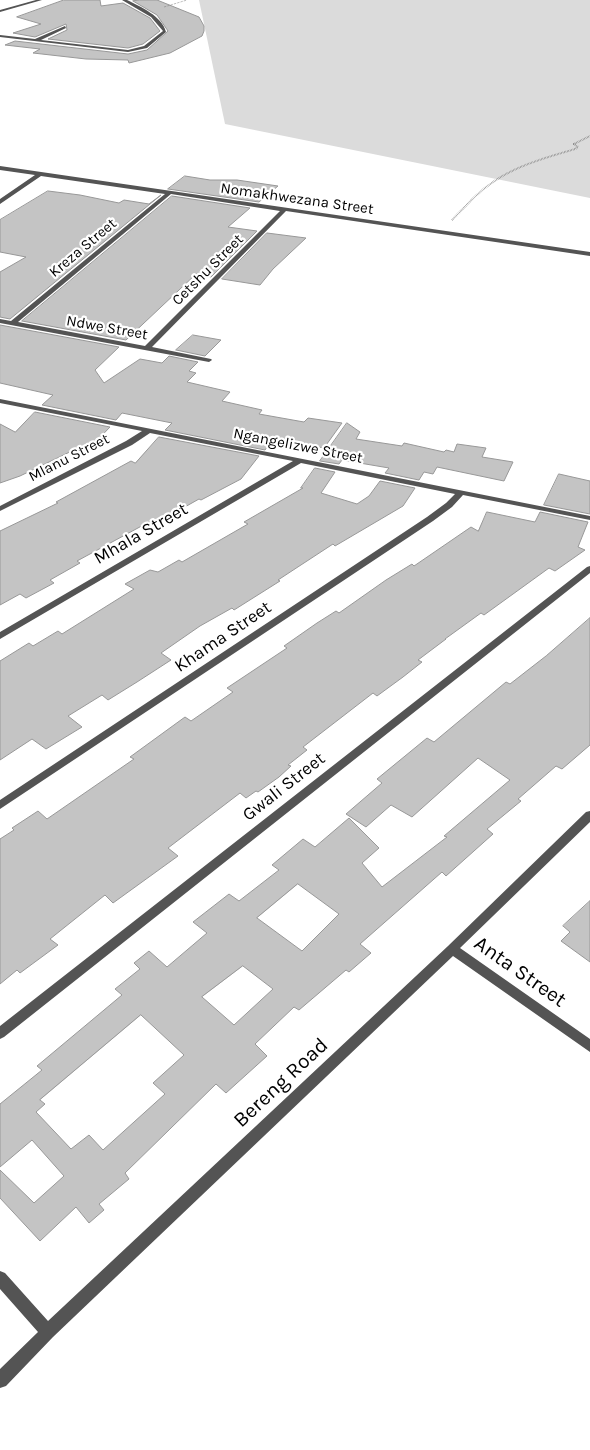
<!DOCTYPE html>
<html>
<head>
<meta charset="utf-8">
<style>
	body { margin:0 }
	canvas { display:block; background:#fff }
</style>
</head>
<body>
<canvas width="590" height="1450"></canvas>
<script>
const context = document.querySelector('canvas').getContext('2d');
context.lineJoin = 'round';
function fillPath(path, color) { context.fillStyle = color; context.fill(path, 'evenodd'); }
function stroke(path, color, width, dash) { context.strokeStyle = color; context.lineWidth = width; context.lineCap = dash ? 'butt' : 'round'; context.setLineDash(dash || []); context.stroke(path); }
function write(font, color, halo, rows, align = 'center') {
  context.font = font + ' Karla,sans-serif'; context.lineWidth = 4.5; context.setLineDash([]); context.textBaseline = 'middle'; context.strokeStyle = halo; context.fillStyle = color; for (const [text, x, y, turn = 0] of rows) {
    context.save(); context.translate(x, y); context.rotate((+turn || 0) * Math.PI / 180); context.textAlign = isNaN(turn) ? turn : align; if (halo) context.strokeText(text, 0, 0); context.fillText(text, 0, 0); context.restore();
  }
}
const green = new Path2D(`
	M199 0H590V198L225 124Z`);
const building = new Path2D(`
	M64 0H100L101 6 123 3 150 18 160 31 143 44 128 48 48 39 67 30 66 24 35 37 13 33 41 24 17 17Z
	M140 0H157L199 17 204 26V31L202 36 170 53 129 63 128 60 86 59 33 53 40 49 5 45 15 41 128 54 147 50 168 31 157 15 133 1Z
	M185 176 210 180H237L278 186 259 202 168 189Z
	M48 191 80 195 119 203 124 200 149 204 161 195 10 319 0 317V272L26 257 0 252V220Z
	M172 196 250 208 228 227 257 231 211 277 196 274 126 340 22 321Z
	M267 233 306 238 273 269 260 285 222 279Z
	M0 325 119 347 95 370 104 383 140 359 162 363 169 356 198 362 189 371 196 373 187 382 230 392 222 401 262 410 259 414 304 422 308 418 342 423 324 448 274 438 265 450 165 430 172 423 122 413 116 420 42 405 53 395 0 383Z
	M193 335 221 340 205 356 176 350Z
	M35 412 110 427 86 452 78 448 20 476 0 483V424L15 432Z
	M347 423 360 432 356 439 402 446 404 443 444 452 446 450 454 452 457 444 486 448 482 457 513 462 504 481 437 467 433 474 424 472 419 480 385 473 389 468 342 460 339 464 320 461Z
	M159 437 259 456 241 479 201 500 199 499 153 525 149 522 77 561 80 563 50 580 54 583 26 598 20 594 0 605V531L58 503 56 502 131 461 135 463Z
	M315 468 335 472 321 493 357 504 369 496 380 481 415 488 403 506 335 546 333 544 278 580 280 581 234 610 232 608 200 626 161 653 171 660 137 682 108 700 102 695 68 716 82 727 46 749 32 739 0 760V661L29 643 33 646 58 631 62 634 134 589 125 584 150 570 158 572 179 560 182 562 248 524 244 522 303 488H301Z
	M559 474 590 481V514L544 505Z
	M487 512 535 522 540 512 588 522 578 547 585 550 555 571 549 568 484 615 481 613 445 639H446L418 660 422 662 403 677 377 696 373 693 303 747 307 750 288 765 291 766 279 777 258 792 256 791 246 798 240 793 168 848 178 856 113 903 105 895 50 939 58 945 20 973 17 970 0 984V839L14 830 12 828 38 811 47 819 134 759 130 757 185 717 191 721 233 692 227 688 287 648 284 646 317 623 336 611 339 613 386 580 412 564 414 566 471 527 478 531Z
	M590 618V745L562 769 556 766 518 799 521 801 487 829 493 834 446 876 442 872 360 944 371 953 349 972 346 970 299 1010 294 1007 255 1044 267 1056 226 1093 216 1084 125 1173 129 1179 99 1204 104 1210 89 1223 76 1207 40 1241 0 1198V1170L34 1203 64 1176 32 1140 0 1167V1104L42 1070 37 1066 122 995 115 989 140 969 134 963 149 951 167 967 207 933 193 922 229 894 239 901 279 870 272 865 303 839 315 847 349 818 379 848 362 863 382 887 447 837 444 836 510 780 478 758 412 817 391 805 366 827 346 814 382 783 377 779 427 738 434 742 506 682 510 684 546 656ZM298 884 339 914 302 951 257 918ZM243 966 273 989 234 1025 202 997ZM141 1015 184 1055 153 1083 165 1094 103 1150 89 1135 71 1149 36 1112 45 1104 40 1100Z
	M590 901V962L561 941 570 932 563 926Z`);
const pathFar1 = new Path2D(`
	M164 7 187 0`);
const path = new Path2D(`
	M452 220C464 208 475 195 489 185 514 166 545 158 575 149L578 147 574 144 590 136`);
const street = new Path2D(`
	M36 0H42L0 12V10Z
	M122 0H127C141 7 162 16 166 32L147 48 128 52 0 37V35L35 39 65 26 66 28 41 40 128 50 144 46 163 31 151 17Z
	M0 166 590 252V256L286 211 152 347 211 359 212 360 209 362 0 323V319L11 321 165 194 41 176 0 204V199L35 175 0 170ZM171 194 280 211 145 346 18 322Z
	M0 399 590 516V520L463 495 452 507 433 521 0 809V800L427 517 446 503 455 494 301 463 0 639V632L293 461 150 433 132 445 0 511V506L126 441 142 431 0 403Z
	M590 566V573L4 1037 0 1039V1026L587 567Z
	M590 811V822L460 948 590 1039V1052L453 956 53 1337 6 1386 0 1388V1369L38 1332 0 1289V1271L5 1273 48 1321 448 946 586 812Z`);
const farStreetnames = [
	["Nomakhwezana Street",297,199,8],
	["Kreza Street",83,248,-40],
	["Cetshu Street",208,270,-45],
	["Ndwe Street",107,328,10],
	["Ngangelizwe Street",298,446,11],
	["Mlanu Street",69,458,-27]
];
const streetNames = [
	["Mhala Street",141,534,-30],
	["Khama Street",223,637,-34],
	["Gwali Street",284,787,-38]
];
const nearStreetnames = [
	["Anta Street",520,972,35],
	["Bereng Road",281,1083,-43]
];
fillPath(green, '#dbdbdb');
fillPath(building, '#c4c4c4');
stroke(building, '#989898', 1);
stroke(pathFar1, '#767676', 1, [0.5, 1]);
stroke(path, '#767676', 2, [0.5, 1]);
fillPath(street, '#545454');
write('15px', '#000', '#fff', farStreetnames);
write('18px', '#000', '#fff', streetNames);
write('21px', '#000', '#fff', nearStreetnames);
</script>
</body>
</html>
